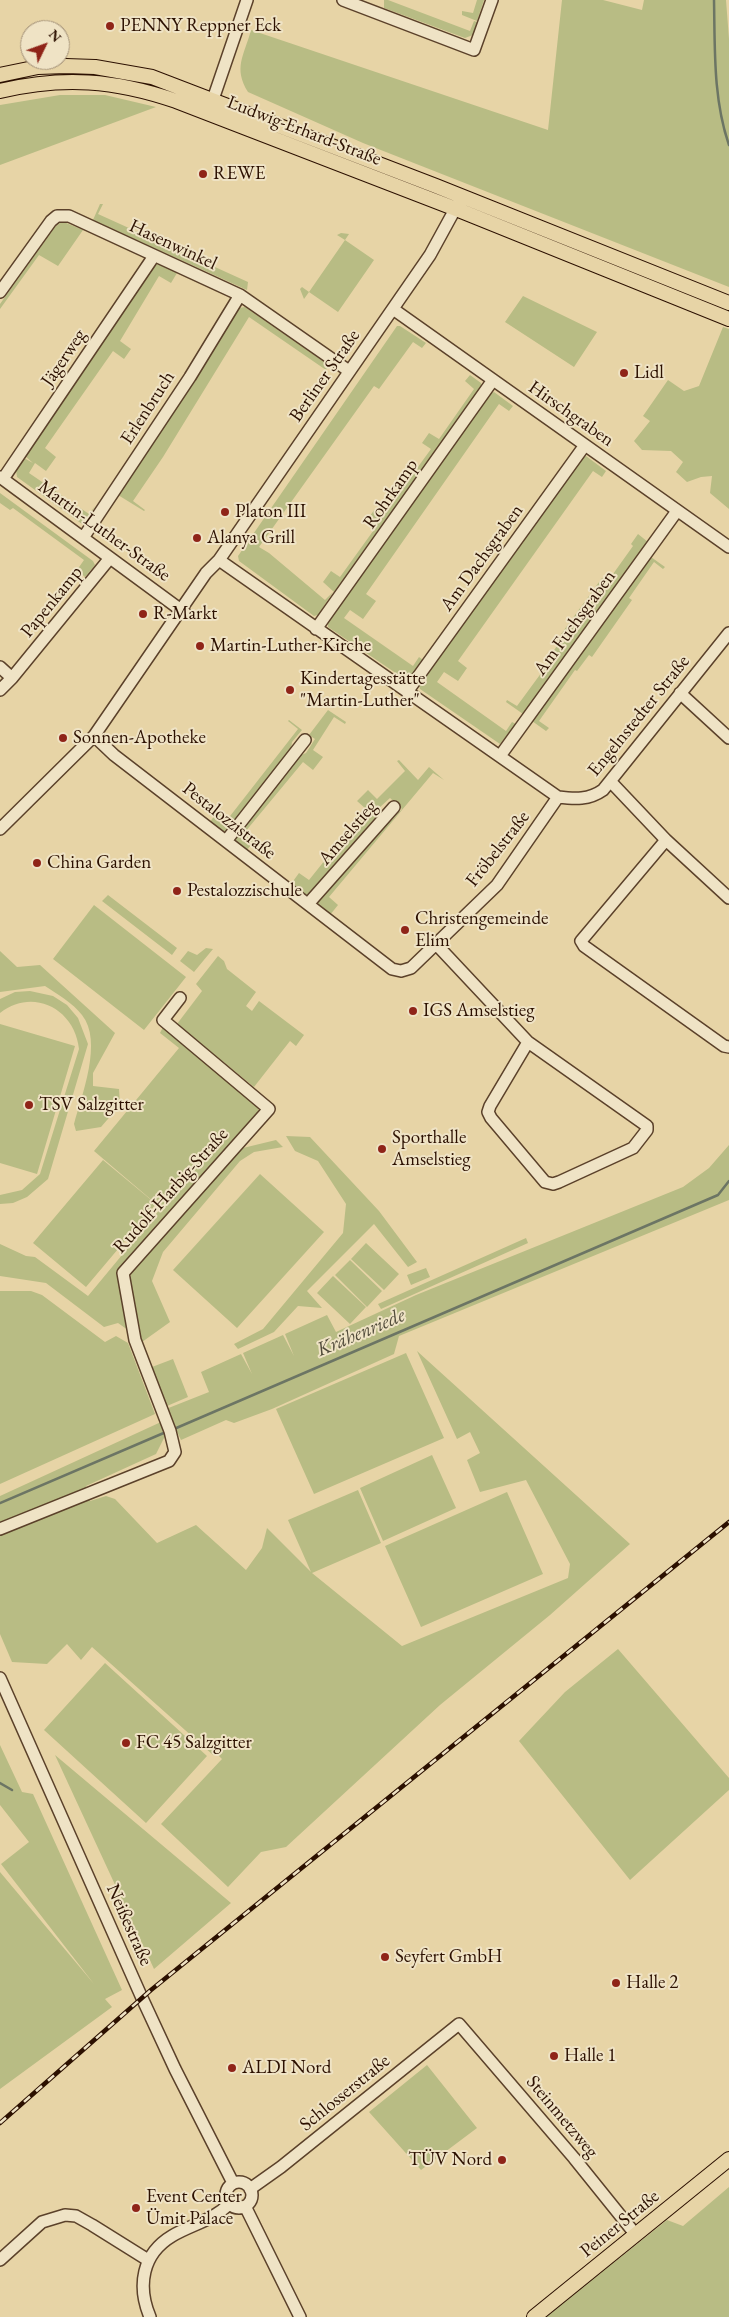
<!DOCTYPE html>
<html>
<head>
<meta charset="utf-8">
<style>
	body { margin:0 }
	#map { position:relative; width:729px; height:2317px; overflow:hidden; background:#e7d4a6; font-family:"EB Garamond",serif }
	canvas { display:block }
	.north { position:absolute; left:20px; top:20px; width:50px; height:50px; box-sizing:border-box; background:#efe3c5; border:1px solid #a18f76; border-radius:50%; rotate:48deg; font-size:14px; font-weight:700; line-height:20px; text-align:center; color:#2c1000 }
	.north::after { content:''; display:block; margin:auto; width:18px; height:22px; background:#8f2418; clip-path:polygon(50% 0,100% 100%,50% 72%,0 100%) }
</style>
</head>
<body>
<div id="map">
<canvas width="729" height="2317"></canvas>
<div class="north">N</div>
</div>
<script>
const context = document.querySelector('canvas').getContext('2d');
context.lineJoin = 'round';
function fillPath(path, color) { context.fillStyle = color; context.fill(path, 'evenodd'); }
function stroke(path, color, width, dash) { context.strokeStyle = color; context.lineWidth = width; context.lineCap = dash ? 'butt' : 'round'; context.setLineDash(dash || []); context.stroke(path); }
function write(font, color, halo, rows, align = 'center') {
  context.font = font + ' "EB Garamond",serif'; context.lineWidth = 4; context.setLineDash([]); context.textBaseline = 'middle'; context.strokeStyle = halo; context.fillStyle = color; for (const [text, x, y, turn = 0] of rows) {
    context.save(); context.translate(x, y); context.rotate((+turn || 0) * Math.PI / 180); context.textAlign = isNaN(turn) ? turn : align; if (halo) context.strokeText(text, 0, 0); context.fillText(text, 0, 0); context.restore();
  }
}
const green = new Path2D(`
	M388 0 470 31 474 21 477 22 473 35 465 38 384 8V0Z
	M477 0H484L477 21 462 15V11L473 13Z
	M562 0H603L642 10 644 0H726L729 39V287L363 143 248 92C233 68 244 56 251 30L548 130Z
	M60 95H105L156 107 0 165V105Z
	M100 204H103L98 214 248 282 247 290 93 220Z
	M64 222 83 230 58 266 39 255 0 309V304L55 227 60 223Z
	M341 233 349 234 345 240 374 260 338 312 309 292 304 299 300 289 302 287 309 292 345 240 337 235Z
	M158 264 177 273 171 283 159 276 120 341 131 349 124 359 113 351 45 448 56 457 46 471 35 463 29 473 89 514 95 506 86 522 82 524 17 477 16 470 24 458 33 463 25 456 154 266Z
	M523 296 597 332 574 367 505 322Z
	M245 307 330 366 326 370 249 317 163 457 133 501 145 510 144 511 118 495 239 308Z
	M397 326H400L426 343 422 348 413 342 379 389 374 386 259 547 269 553 325 600 333 592 318 615 314 616 239 561 238 556Z
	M723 327 729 329V509L710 493 712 476 701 477 687 482 676 472 683 462 671 451 642 450 634 441 650 421 643 416 668 380 684 391 699 386Z
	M470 375 481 383V387L334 592 323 582 331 571 340 577 376 527 367 520 375 509 383 515 431 449 422 443 429 433 439 439 474 389 465 381Z
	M494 392 513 406 509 411 499 404 366 594 376 601 363 619 350 610 344 618 413 666 419 657 423 660 409 679 406 680 328 627V623L490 394Z
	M586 456 606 471 602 477 593 471 458 661 467 668 458 681 444 672 437 682 506 731 512 722 516 724 500 744 420 689 419 685 583 457Z
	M0 493 93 561 95 565 85 577 77 570 84 560 13 508 10 510 0 503Z
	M638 534 648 542 523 714 506 702 507 700 517 706 550 661 548 659 559 643 556 641 602 578 608 581 633 546 631 544Z
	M651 557 665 567 663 569 654 562 629 598 632 600 592 657 589 655 577 671 575 670 539 721 549 728 546 731 532 721Z
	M328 710 346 722 345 724 334 717 313 750 323 757 313 770 303 762 245 832 255 840 247 850 236 842V838L299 756 306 753 315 739 309 735Z
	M289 720 302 730 292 742 291 749 227 831H222L210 822 217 812 227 820 298 729 288 721Z
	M399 760 418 780 429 767 444 780 433 773 329 897 338 905 330 915 318 905 317 902 384 825 392 820 402 809 390 798 379 808 376 817 308 894 305 895 291 884 299 873 309 880 366 809 357 801 368 790 377 799 405 771 397 761Z
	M108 895 177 948 172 955 102 901Z
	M94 905 186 977 144 1030 53 959Z
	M206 948 213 949 194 972 180 961 188 951 197 955Z
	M0 951 17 967 40 965 115 1033 93 1073V1086L119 1089 120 1105 101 1127 76 1131 74 1124C82 1095 103 1041 82 1015 73 1003 57 994 45 986L0 992Z
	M218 956 224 961 227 969 256 992 246 1006 252 1011 259 1001 304 1035 296 1046 290 1041 254 1087 177 1024 202 991 196 984Z
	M30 991 53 996 67 1005 78 1018 88 1044 48 1179 27 1197 13 1203 0 1204V1195L22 1190 40 1174 79 1049C75 1009 33 987 0 1013V999L15 992Z
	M0 1024 75 1046 37 1174 0 1163Z
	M164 1025 260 1104 257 1114 121 1266 118 1278 128 1330 118 1323 104 1327 46 1283 0 1276V1244L26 1256 35 1257 88 1296 161 1208 94 1151 179 1048 160 1033Z
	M286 1136 310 1137 379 1211 417 1262 408 1267 374 1224 307 1291 322 1308 298 1306 274 1332 238 1349 234 1344 263 1329 343 1233 346 1204 318 1161 295 1151Z
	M276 1140 283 1147 254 1152 240 1161 163 1252 152 1281 170 1322 142 1342 130 1281 131 1269 243 1148Z
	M729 1145V1200L399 1336 394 1354 272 1409 234 1423 226 1420 181 1440 166 1409 209 1392 201 1372 241 1354 252 1374 243 1353 283 1335 294 1356 285 1334 327 1315 336 1332 416 1295 683 1187 709 1168Z
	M103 1160 156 1204 86 1287 33 1243Z
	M260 1174 324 1232 237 1328 173 1270Z
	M526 1238 528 1243 381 1309 378 1304Z
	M366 1243 399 1274 384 1290 351 1259Z
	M350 1260 382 1291 367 1307 335 1275Z
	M426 1268 430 1277 411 1285 407 1275Z
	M333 1276 366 1307 350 1324 317 1293Z
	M0 1291H31L42 1295 105 1342 116 1336 128 1343 155 1414 0 1484Z
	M417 1351 630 1544 550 1615 440 1705 286 1847 261 1852 228 1887 161 1824 222 1759 217 1754 213 1755 92 1647 81 1660 67 1644 47 1664 12 1662 0 1634V1496L161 1422 165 1436 156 1454 86 1486 90 1501 106 1496 115 1499 157 1543 196 1525 246 1570 262 1548 267 1528 311 1572 288 1520 358 1490 381 1543 312 1573 402 1646 568 1578 570 1564 526 1480 480 1492 467 1460 480 1453 470 1432 457 1439Z
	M406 1353 444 1438 314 1494 276 1409Z
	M173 1359 188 1397 167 1406 152 1367Z
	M432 1455 456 1508 383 1541 360 1488Z
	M507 1492 543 1574 421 1627 385 1546Z
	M618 1649 729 1778V1790L630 1880 519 1741 565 1692Z
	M105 1663 207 1756 146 1823 44 1730Z
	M0 1745 22 1792 33 1794 122 1990 105 1999 112 2007 0 2089V1872L94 1984 1 1864 29 1842 0 1805Z
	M55 1755 231 1903 154 1969Z
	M427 2065 477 2128 421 2170 369 2112Z
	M729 2187V2317H546L667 2220 683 2226Z`);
const stream = new Path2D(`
	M714 0C715 48 713 99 729 145
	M174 1429 718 1195 729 1181
	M0 1503 166 1432
	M0 1783 12 1790`);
const minor = new Path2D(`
	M343 0 474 50 492 0
	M208 114 247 0
	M0 292 51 221 57 216H69L240 295 349 371
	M393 309 729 547
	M0 477 185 613
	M3 479 154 256
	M83 538 190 377 240 295
	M219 560 558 797C575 799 589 800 603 790L729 633
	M316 629 493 380
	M0 667 12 678
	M0 690 12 678 110 558
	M407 692 585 445
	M680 693 729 738
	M94 736 114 755 392 969 401 971 411 968 497 885 558 797
	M500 756 677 511
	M611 782 666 840 729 898
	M0 829 94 736 206 573 219 560 430 255 459 202
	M666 840 581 941 584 946 724 1046 729 1047
	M226 841 305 740
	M308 904 394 807
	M436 944 528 1042 647 1126V1130L633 1148 559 1182 553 1184 545 1182 491 1118 488 1112 490 1106 528 1042
	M0 1529 169 1461 175 1452 170 1431 135 1340 123 1273 269 1109 163 1020 180 998
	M0 1678 142 1998 175 2069 233 2183
	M226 2195a13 13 0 1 1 26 0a13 13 0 1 1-26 0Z
	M250 2189 281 2167 459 2024 574 2158 636 2235
	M245 2206 300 2317
	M0 2260 42 2222 65 2215 76 2216 92 2225 148 2260
	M150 2317C137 2286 142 2254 172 2236 192 2224 213 2221 230 2203`);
const major = new Path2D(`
	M0 75 38 67 66 66 95 67 152 77 436 186 729 303
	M0 91C63 76 115 80 176 101L456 209 729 319
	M534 2317 729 2159`);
const rail = new Path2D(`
	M0 2123 151 1990 729 1522`);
const markers = [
	[110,26,5,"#8f2418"],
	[203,174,5,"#8f2418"],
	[624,373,5,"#8f2418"],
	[225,512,5,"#8f2418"],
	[197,538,5,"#8f2418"],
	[143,614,5,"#8f2418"],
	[200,646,5,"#8f2418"],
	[290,690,5,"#8f2418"],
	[63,738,5,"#8f2418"],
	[37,863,5,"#8f2418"],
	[177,891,5,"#8f2418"],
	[405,930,5,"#8f2418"],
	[413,1011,5,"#8f2418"],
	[29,1105,5,"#8f2418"],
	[382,1149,5,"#8f2418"],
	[126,1743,5,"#8f2418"],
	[385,1957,5,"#8f2418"],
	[616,1983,5,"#8f2418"],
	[554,2056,5,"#8f2418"],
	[232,2068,5,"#8f2418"],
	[502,2160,5,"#8f2418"],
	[136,2208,5,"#8f2418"]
];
const poiNames = [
	["PENNY Reppner Eck",120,26],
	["REWE",213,174],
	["Lidl",634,373],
	["Platon III",235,512],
	["Alanya Grill",207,538],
	["R-Markt",153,614],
	["Martin-Luther-Kirche",210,646],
	["Kindertagesstätte",300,679],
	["\"Martin-Luther\"",300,701],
	["Sonnen-Apotheke",73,738],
	["China Garden",47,863],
	["Pestalozzischule",187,891],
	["Christengemeinde",415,919],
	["Elim",415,941],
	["IGS Amselstieg",423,1011],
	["TSV Salzgitter",39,1105],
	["Sporthalle",392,1138],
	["Amselstieg",392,1160],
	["FC 45 Salzgitter",136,1743],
	["Seyfert GmbH",395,1957],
	["Halle 2",626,1983],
	["Halle 1",564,2056],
	["ALDI Nord",242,2068],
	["TÜV Nord",492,2160,"right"],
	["Event Center",146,2197],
	["Ümit Palace",146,2219]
];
const streetNames = [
	["Ludwig-Erhard-Straße",304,131,21],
	["Hasenwinkel",173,245,25],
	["Jägerweg",64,358,-56],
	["Berliner Straße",325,376,-55],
	["Erlenbruch",148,408,-57],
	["Hirschgraben",571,414,35],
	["Rohrkamp",391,494,-55],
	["Martin-Luther-Straße",104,531,36],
	["Am Dachsgraben",482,558,-54],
	["Papenkamp",52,602,-51],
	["Am Fuchsgraben",575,623,-54],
	["Engelnstedter Straße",639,716,-51],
	["Pestalozzistraße",229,821,38],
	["Amselstieg",348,833,-49],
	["Fröbelstraße",498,849,-52],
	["Rudolf-Harbig-Straße",171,1191,-48],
	["Neißestraße",129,1925,66],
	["Schlosserstraße",345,2093,-39],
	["Steinmetzweg",562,2117,50],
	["Peiner Straße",620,2224,-39]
];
const waterNames = [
	["Krähenriede",361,1333,-23]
];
fillPath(green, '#b8bc84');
stroke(stream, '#6c7564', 2.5);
stroke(minor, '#5b412a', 14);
stroke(major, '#2c1000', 16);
stroke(minor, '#efe3c5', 11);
stroke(major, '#e7d4a6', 14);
stroke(rail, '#2c1000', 4.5);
stroke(rail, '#efe3c5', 2.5, [8]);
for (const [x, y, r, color] of markers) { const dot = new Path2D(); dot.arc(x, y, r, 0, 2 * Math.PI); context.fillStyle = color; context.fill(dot); stroke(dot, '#efe3c5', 2); }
write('19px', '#2c1000', '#efe3c5', poiNames, 'left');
write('19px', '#2c1000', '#efe3c5', streetNames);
write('italic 20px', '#514b3a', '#efe3c5', waterNames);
</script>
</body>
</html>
